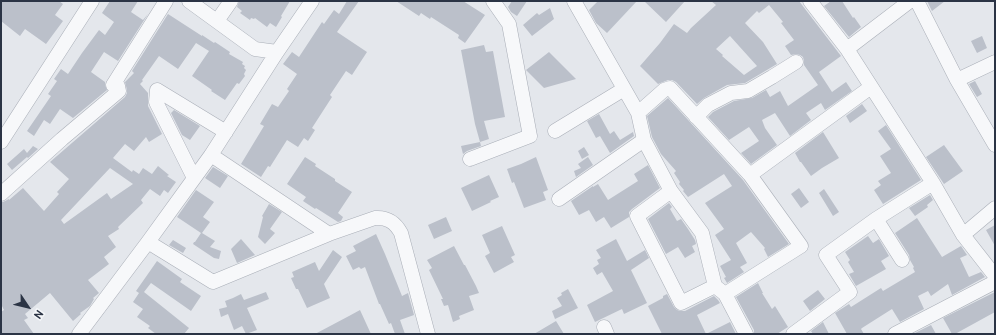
<!DOCTYPE html>
<html>
<head>
<meta charset="utf-8">
<style>
	body { margin:0 }
	#map { position:relative; width:996px; height:335px; overflow:hidden; background:#e4e7ec; font-family:Overpass,sans-serif }
	canvas { display:block }
	.frame { position:absolute; inset:0; border:2px solid #2b3445; pointer-events:none }
	.north { position:absolute; left:8px; top:287px; width:40px; height:40px; -webkit-text-stroke:3px #f4f6f9; paint-order:stroke; rotate:125deg; font-size:11px; font-weight:700; line-height:16px; text-align:center; color:#2b3445 }
	.north::after { content:''; display:block; margin:auto; width:14px; height:18px; background:#2b3445; clip-path:polygon(50% 0,100% 100%,50% 72%,0 100%) }
</style>
</head>
<body>
<div id="map">
<canvas width="996" height="335"></canvas>
<div class="frame"></div>
<div class="north">N</div>
</div>
<script>
const context = document.querySelector('canvas').getContext('2d');
context.lineJoin = 'round';
function fillPath(path, color) { context.fillStyle = color; context.fill(path, 'evenodd'); }
function stroke(path, color, width, dash) { context.strokeStyle = color; context.lineWidth = width; context.lineCap = dash ? 'butt' : 'round'; context.setLineDash(dash || []); context.stroke(path); }
const building = new Path2D(`
	M1 1H59L63 4 55 15 63 21 46 44 25 29 20 36 1 21Z
	M110 1H138L131 12 143 20 148 14 118 61 104 52 91 72 105 82V85L107 90 73 118 60 109 50 124 44 120 34 136 27 131 51 96 48 94 57 81 54 79 61 69 68 74 82 53 99 30 105 35 114 22 102 13Z
	M239 1H290L281 16 282 17 276 27 270 23 267 27 255 18 254 19 251 18 250 20 240 13 242 11 237 7Z
	M347 1H359L337 32 367 52 352 75 346 71 330 95 332 97 312 128 315 130 308 141 304 138 298 147 287 140 270 167 268 166 261 177 241 164 264 126 260 124 272 104 278 107 289 91 287 89 297 74 283 64 292 52 299 57 322 22 324 24 334 10 339 14Z
	M396 1H463L485 15 465 43 458 38 459 35 431 17 430 19 421 13 419 16Z
	M512 1H527L517 16 511 12 508 7Z
	M598 1H637L607 33 596 23 589 10Z
	M644 1H685L666 22Z
	M711 1H799L841 56 819 72 832 92 846 82 852 91 825 110 821 103 806 113 811 120 790 136 775 113 762 120 765 128 777 145 751 164 741 153 759 141 749 127 729 140 708 117 713 112 734 101 752 98 766 90 770 97 780 91 788 106 818 85 804 65V61L803 57 800 55 796 54 791 55 785 46 794 40 781 23 783 22 769 5 759 13 757 11 745 23 763 42 777 64 745 83 727 85 704 98 697 104 676 82 672 80H668L658 84 640 66 660 43 674 24 687 33 691 28 716 5ZM730 36 757 66 744 75 722 56 723 55 716 49Z
	M831 1H842L853 18 854 17 861 27 849 37 824 6Z
	M927 1H945L932 11Z
	M550 8 554 19 532 36 523 25 537 13 539 15Z
	M168 14 202 36V35L214 43 215 42 230 52 229 54 243 62 242 64 245 66 244 68 246 70 244 74 245 76 239 84 237 83 225 100 211 91 212 90 192 76 209 51 196 43 178 69 159 56 142 80 143 81 140 84 148 93V106L162 134 149 142 146 137 134 151 125 144 113 158 132 172 133 170 139 174 143 168 152 174 158 166 169 175 167 176 176 182 168 193 164 190 160 196 150 189 141 200 143 203 118 227 119 229 108 236 116 247 104 257 109 264 88 280 99 293 93 298 94 299 90 306 80 313 81 314 73 321 50 293 25 314 28 318 24 320 34 334H1V312L4 310 1 304V202H3L9 199V200L23 188 44 211 59 194 57 192 69 179 50 162 125 97 127 93V90L125 82 134 73 132 71ZM110 168 133 184 111 199 107 193 64 224 61 220Z
	M982 36 987 48 977 53 971 41Z
	M484 45 486 52 493 51 505 117 484 121 489 139 480 142 475 124 461 50Z
	M549 52 576 79 544 88 526 70Z
	M975 81 982 94 977 97 969 84Z
	M668 98 743 180 789 244 768 257 764 249 765 248 751 232 736 243 747 263 740 267 744 272 727 283 724 278 726 277 720 266 731 260 715 235 724 229 705 203 732 186 724 174 688 197 683 191 684 190 679 184 680 182 674 173 676 171 661 154 652 137 647 116Z
	M862 104 867 111 850 123 846 116Z
	M174 110 200 126 190 140 182 135 171 113Z
	M599 114 610 134 614 131 620 140 633 132 634 136 610 153 600 136 596 138 587 121Z
	M886 125 921 180 883 204 874 190 881 185 878 181 891 173 880 156 891 149 878 131Z
	M823 132 839 158 822 168 811 176 801 162H800L795 153Z
	M480 142 481 146 467 151 463 154 461 146Z
	M944 145 963 171 944 184 926 157Z
	M33 146 38 149 28 158 27 157 12 170 7 164 24 149 27 153Z
	M584 147 589 155 582 159 578 151Z
	M305 157 316 164 315 166 335 179V181L352 192 338 213 343 217 341 221 338 222 316 208 315 209 303 201 306 197 287 184Z
	M536 157 548 190 543 192 546 200 524 208 514 182 512 183 507 169 521 164Z
	M588 157 593 165 576 177 574 171 581 168 578 164Z
	M648 165 660 188 632 209 629 212V217L611 228 604 217 596 222 589 210 579 215 571 201 593 186V187L598 184 608 200 638 181 634 174Z
	M213 167 228 176 220 188 205 178Z
	M489 175 499 197 490 201 491 202 472 211 461 188Z
	M799 188 809 202 801 208 791 194Z
	M824 189 839 212 833 216 819 193Z
	M196 190 214 202 203 217 210 222 202 233 215 241 210 247 221 251 219 259 214 258 193 244 194 242H195L201 233 177 217Z
	M930 195 933 200 927 205 928 207 915 216 909 208Z
	M669 203 672 207 670 209 677 221 681 219 688 229 695 240 696 244 692 246 695 252 685 258 678 247 666 254 648 219Z
	M269 204 282 212 270 229 275 233 265 244 258 237 263 217 262 216Z
	M446 217 452 231 434 239 428 225Z
	M917 218 942 257 961 246 967 255 960 258 969 277 981 272 985 277 952 295 948 284 931 296 928 291 918 296 924 309 900 322 892 309 862 328 861 329 864 334H847L835 313 849 304 851 307 881 288 883 291 915 272 913 268 914 267 910 260 909 255 895 233Z
	M995 225V246L986 230Z
	M502 226 515 255 511 257 514 262 494 273 485 256 490 253 482 235Z
	M376 234 385 254 402 296 408 293 414 315 400 320 405 334H395L391 323 389 324 380 304H379L365 267 361 269 359 267 353 270 346 256 356 251 353 246Z
	M868 236 873 243 879 239 889 256 881 261 886 269 856 286 849 274 854 272 848 262 850 260 845 252Z
	M241 239 255 255 237 263 231 249Z
	M616 239 627 261 645 250 649 258 631 270 647 303 624 314 622 309 595 322 587 305 613 291 602 272 597 275 593 268 599 264 597 260 601 258 596 250Z
	M173 240 186 248 183 253 169 245Z
	M454 246 464 265H465L476 286 479 293 469 296 474 310 459 316 460 319 453 322 448 305 444 306 441 299H443L429 270 432 268 427 260Z
	M333 250 342 257 324 284 330 298 307 308 298 289H296L291 278 294 277 292 272 315 262 319 271Z
	M157 261 182 279 180 282 201 296 191 311 151 283 144 292 189 328 184 334H156L148 328 150 326 137 317 143 309 133 302 139 293 136 291Z
	M758 283 763 293H762L772 309 775 306 788 327 777 334H754V330L736 297Z
	M568 289 578 308 555 319 552 311 562 306 557 298 562 295 561 293Z
	M818 290 825 299 810 311 803 301Z
	M266 292 269 299 247 308 257 330 246 334 242 326 234 330 228 314 221 317 219 309 227 307 225 301 233 298 241 294 244 300Z
	M995 292V312L955 334H952L943 318Z
	M667 294 674 307 677 310 681 311H685L714 296 718 300 720 303 697 315 706 334 730 322 736 334H662L648 306 663 298V296Z
	M360 310 371 334H315L349 316Z
	M556 321 564 334H534Z
	M823 322 829 334H813L811 331Z
	M931 325 936 334H913Z`);
const minor = new Path2D(`
	M189 1 255 49 277 52
	M574 1 638 113 644 140 671 191 702 233 715 286 725 294 746 334
	M810 1 847 49 933 183 963 235 995 276
	M917 1 957 80 995 145
	M217 21 231 1
	M847 49 910 1
	M957 80 995 62
	M638 113 664 90 670 88 750 175 801 246 725 294
	M696 117 708 105 731 93 748 91 772 77 796 62
	M555 131 624 89
	M1 142 92 1
	M211 155 329 234
	M470 159 530 136 509 24 493 1
	M750 175 871 87
	M194 178 156 102 157 90 226 132
	M671 191 637 216 681 303 715 286
	M1 194 62 139 119 91 118 86 113 85 166 1
	M559 199 644 140
	M876 219 902 260
	M963 235 995 208
	M148 242 213 282 329 234 375 218C387 217 395 222 401 233L428 334
	M604 327 607 334
	M79 334 148 242 211 155 277 52 312 1
	M793 334 850 292 826 255 876 219 933 183
	M895 334 995 282`);
fillPath(building, '#bbc0ca');
stroke(minor, '#a9aeb7', 15);
stroke(minor, '#f7f8fa', 14);
</script>
</body>
</html>
